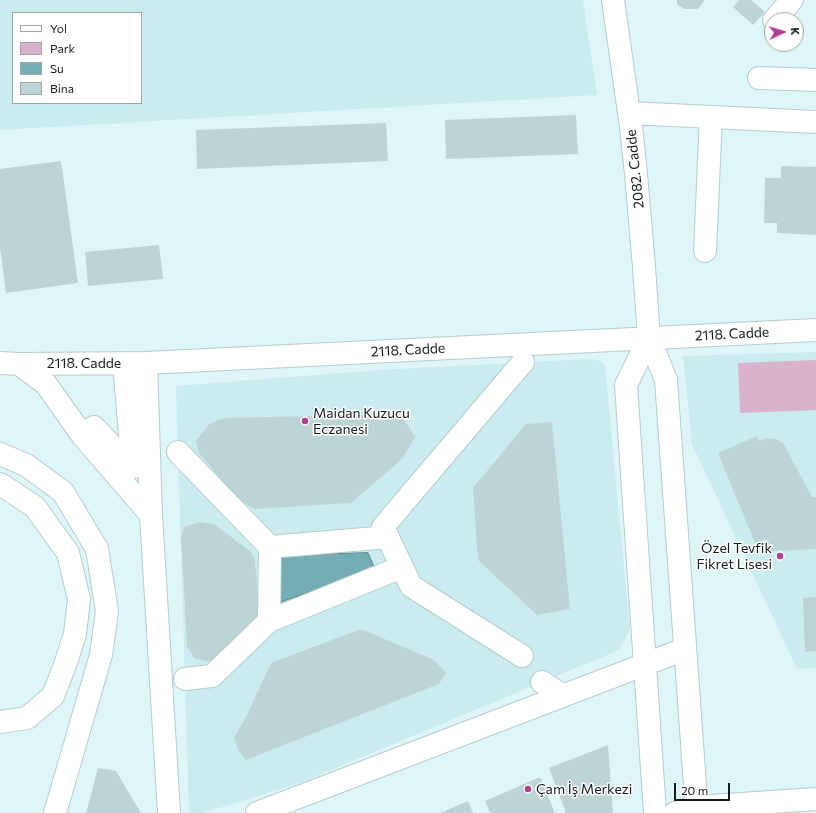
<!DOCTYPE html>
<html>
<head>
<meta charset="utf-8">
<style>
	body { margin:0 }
	#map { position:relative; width:816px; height:813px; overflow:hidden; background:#def6f8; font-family:Commissioner,sans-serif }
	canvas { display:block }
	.legend { position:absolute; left:12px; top:12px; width:130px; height:92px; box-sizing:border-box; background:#fff; border:1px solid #a1a4a5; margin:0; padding:5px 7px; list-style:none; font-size:12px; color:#131c1d }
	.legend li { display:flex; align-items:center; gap:8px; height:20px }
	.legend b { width:20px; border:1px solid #a1a4a5 }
	.north { position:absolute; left:764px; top:12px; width:40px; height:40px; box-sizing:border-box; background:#fff; border:1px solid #a1a4a5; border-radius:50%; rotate:86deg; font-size:11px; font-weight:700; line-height:16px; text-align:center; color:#131c1d }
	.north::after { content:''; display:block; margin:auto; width:14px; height:18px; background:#b43d93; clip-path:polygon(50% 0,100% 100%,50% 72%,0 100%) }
	.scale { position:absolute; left:674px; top:783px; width:56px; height:18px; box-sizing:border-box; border:2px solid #131c1d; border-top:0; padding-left:5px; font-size:12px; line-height:14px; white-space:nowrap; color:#131c1d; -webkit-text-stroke:3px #fff; paint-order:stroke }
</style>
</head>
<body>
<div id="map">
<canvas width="816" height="813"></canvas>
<ul class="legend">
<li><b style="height:5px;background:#fff"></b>Yol</li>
<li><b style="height:11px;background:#d9b3cb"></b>Park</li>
<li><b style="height:11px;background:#74adb3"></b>Su</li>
<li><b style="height:11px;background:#bdd4d7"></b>Bina</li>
</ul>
<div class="north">K</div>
<div class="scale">20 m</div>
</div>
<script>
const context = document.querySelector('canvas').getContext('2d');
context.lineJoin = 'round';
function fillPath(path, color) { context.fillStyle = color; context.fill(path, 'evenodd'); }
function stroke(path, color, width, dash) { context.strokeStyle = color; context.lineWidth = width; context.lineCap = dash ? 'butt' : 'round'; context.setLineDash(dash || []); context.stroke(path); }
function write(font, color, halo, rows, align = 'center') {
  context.font = font + ' Commissioner,sans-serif'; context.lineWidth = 3; context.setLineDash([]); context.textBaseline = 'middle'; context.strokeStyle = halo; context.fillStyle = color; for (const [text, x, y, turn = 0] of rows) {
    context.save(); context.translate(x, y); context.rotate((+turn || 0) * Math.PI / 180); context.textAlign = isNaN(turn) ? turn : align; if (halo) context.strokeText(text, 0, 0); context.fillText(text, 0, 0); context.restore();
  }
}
const built = new Path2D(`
	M0 0H583L597 95 0 130ZM13 13H141V103H13Z
	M816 352V668L797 669 692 444 683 356Z
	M589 359 601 361 605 366 630 630 619 650 300 783 203 813H189L176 386 379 370Z`);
const green = new Path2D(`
	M816 360V410L740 413 738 363Z`);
const water = new Path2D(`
	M368 553 375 569 278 603 279 556Z`);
const building = new Path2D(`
	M677 0H705L698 9H684L677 4Z
	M739 0H751L765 12 753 25 733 7Z
	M576 115 578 154 446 159 445 120Z
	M386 123 388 161 197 169 196 130Z
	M61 161 78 283 6 293 0 247V169Z
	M781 166 816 167V235L777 233V223H764L765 178H781Z
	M159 245 163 279 88 286 85 252Z
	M401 414 415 437 403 458 351 503 255 509 238 500 199 453 196 441 209 424 224 418Z
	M552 422 570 609 537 615 478 560 473 488 526 424Z
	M757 436 759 441 767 438 776 439 783 443 812 497H816V549L771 551 766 539 755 543 718 453Z
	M200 522 214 524 251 552 255 560 259 609 258 619 223 659 206 661 194 658 187 646 181 538 184 527Z
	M816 597V651L805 652 803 598Z
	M361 629 434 660 446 672 439 684 246 760 238 750 234 738 247 715 271 663Z
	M608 745 613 813H566L549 768Z
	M98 768 116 771 141 813H86Z
	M540 777 555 813H490L485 801Z
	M468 801 473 813H440Z`);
const minor = new Path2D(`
	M613 0 631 127 636 174 644 267 649 338 666 380 697 813
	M774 20 792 0
	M759 78 816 80
	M629 113 816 122
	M705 251 711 117
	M649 338 626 385 655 813
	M0 363 19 364 146 363 816 330
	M124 363 132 458 134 467
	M146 363 151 515 169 813
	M19 364 46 384 82 435 151 515
	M94 427 112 446 134 467
	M178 452 270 547 388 537
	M269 621 270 547
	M522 656 411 586 383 527 523 362
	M185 679 212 676 269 621 402 567
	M542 682 563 696
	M257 813 685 649
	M675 813 696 807 816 799`);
const major = new Path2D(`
	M0 454 26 465 63 492 97 549 107 611 101 655 55 813
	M0 484 35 507 68 553 79 599 75 634 65 665 53 696 27 718 0 722`);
const markers = [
	[305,421,4,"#b43d93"],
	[780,556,4,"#b43d93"],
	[528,789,4,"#b43d93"]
];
const streetNames = [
	["2082. Cadde",635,169,-96],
	["2118. Cadde",732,334,-3],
	["2118. Cadde",408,350,-3],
	["2118. Cadde",84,363]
];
const poiNames = [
	["Maidan Kuzucu",313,413],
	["Eczanesi",313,429],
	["Özel Tevfik",772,548,"right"],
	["Fikret Lisesi",772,564,"right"],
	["Çam İş Merkezi",536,789]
];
fillPath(built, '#cbecef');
fillPath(green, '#d9b3cb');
fillPath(water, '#74adb3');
stroke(water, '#578286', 1);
fillPath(building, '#bdd4d7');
stroke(minor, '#b5ccce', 24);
stroke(major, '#b5ccce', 24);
stroke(minor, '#fff', 22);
stroke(major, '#fff', 22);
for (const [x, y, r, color] of markers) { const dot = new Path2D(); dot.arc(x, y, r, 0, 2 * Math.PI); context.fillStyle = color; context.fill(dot); stroke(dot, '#fff', 1.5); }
write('14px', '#131c1d', '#fff', streetNames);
write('14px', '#131c1d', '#fff', poiNames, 'left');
</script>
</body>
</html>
